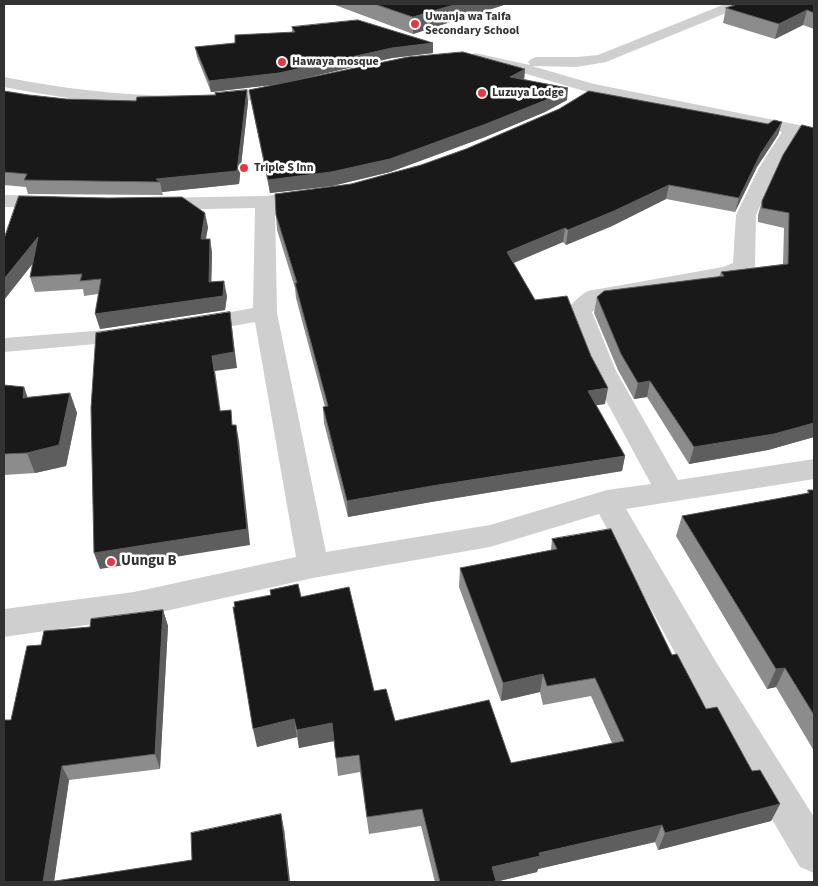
<!DOCTYPE html>
<html>
<head>
<meta charset="utf-8">
<style>
	body { margin:0 }
	#map { position:relative; width:818px; height:886px; overflow:hidden; background:#fff; font-family:"Source Sans 3",sans-serif }
	canvas { display:block }
	.frame { position:absolute; inset:0; border:5px solid #323232; pointer-events:none }
</style>
</head>
<body>
<div id="map">
<canvas width="818" height="886"></canvas>
<div class="frame"></div>
</div>
<script>
const context = document.querySelector('canvas').getContext('2d');
context.lineJoin = 'round';
function fillPath(path, color) { context.fillStyle = color; context.fill(path, 'evenodd'); }
function stroke(path, color, width, dash) { context.strokeStyle = color; context.lineWidth = width; context.lineCap = dash ? 'butt' : 'round'; context.setLineDash(dash || []); context.stroke(path); }
function write(font, color, halo, rows, align = 'center') {
  context.font = font + ' "Source Sans 3",sans-serif'; context.lineWidth = 5; context.setLineDash([]); context.textBaseline = 'middle'; context.strokeStyle = halo; context.fillStyle = color; for (const [text, x, y, turn = 0] of rows) {
    context.save(); context.translate(x, y); context.rotate((+turn || 0) * Math.PI / 180); context.textAlign = isNaN(turn) ? turn : align; if (halo) context.strokeText(text, 0, 0); context.fillText(text, 0, 0); context.restore();
  }
}
const minor = new Path2D(`
	M725 4H743L741 7 606 62 577 67 532 66 594 84 814 128V138L798 135 777 168 756 215 755 266 752 271 729 280 602 302 598 308 592 312 616 371 678 480 814 459V479L626 509 716 662 814 817V873L800 867 692 684 599 514 490 547 313 578 134 618 4 637V609L134 592 296 557 255 322 193 333 185 331 181 326 185 321 193 319 253 308 255 208 154 210 147 208 144 204 147 200 154 198 265 196 314 190 321 192 324 196 321 200 275 207 277 313 326 552 490 525 607 490 651 484 590 371 567 310C572 303 580 295 588 291L723 267 733 263 736 215 759 168 782 132 591 93 520 72 470 61 467 58 470 55 475 53 530 65 528 62 531 59 536 57H577L598 55Z
	M4 77C81 92 161 101 239 92 256 90 272 86 288 83L294 85 296 88 294 91 288 93C272 96 256 100 239 102 161 111 81 102 4 87Z
	M4 195 54 196 61 198 64 202 61 206 54 208 4 207Z
	M133 328 142 330 145 335 142 340 4 352V338Z`);
const wall = new Path2D(`
	M335 4H507L413 34 335 5Z
	M814 4V29L803 25 775 39 723 23 726 8Z
	M292 27 433 43V53L392 58 290 81 525 69 524 79 567 100 545 112 485 137 390 172 332 186 270 193 251 102 249 90 278 84 211 92 197 57 195 47 235 43 292 32Z
	M4 91 29 95 66 99 136 101 215 95V93L248 102 239 184 162 192 163 195 28 194 26 187 4 185Z
	M782 122 778 135 757 167 735 212 666 199 612 226 566 245 563 242 514 263 535 300 605 404 596 405 625 456 622 471 431 502 348 517 324 423 323 407H325L296 298 295 288 277 230 276 215Z
	M814 128V437L768 450 689 464 647 397 634 399 618 370 594 313 597 297 719 277 721 272 783 264 784 228 758 222V215L762 201Z
	M208 227 206 239H210L212 253 211 282 227 296 225 310 100 329 98 294 84 296 83 289 35 292 30 277 33 263 4 300V239Z
	M4 385 24 387 27 397 70 393 77 413 66 466 35 473 4 475Z
	M808 490H814V751L776 687 767 689 676 536 682 516 807 493Z
	M552 539 672 655 706 709 752 771 780 804 771 821 658 850 655 842 538 869 537 872 495 882H435L421 826 369 834 360 772 338 776 334 741 299 748 297 737 257 747 301 597 374 691 395 721 511 763 612 743 591 696 543 705 540 692 501 701 459 587 460 568 551 550Z
	M163 610 168 626 160 769 69 780 54 881 192 860 284 829 290 882H4L11 720 41 645 90 627Z`);
const shadedWall = new Path2D(`
	M457 4H507L413 34V17Z
	M807 10 803 25 775 39 779 24Z
	M433 43V53L392 58 280 84 211 92 209 81 392 48Z
	M525 69 524 81 510 77Z
	M568 88 567 100 545 112 485 137 390 172 332 186 270 193 268 180Z
	M247 90 248 102 239 184 162 192 160 182 156 179Z
	M782 122 778 135 757 167 735 212 739 198 761 153Z
	M669 185 666 199 612 226 566 245 568 230Z
	M205 213 208 227 203 254 201 239Z
	M565 228 563 242 506 266 507 252Z
	M38 237 42 252 4 300V279Z
	M210 239 212 253 211 297 209 282Z
	M224 281 227 296 225 310 100 329 95 314Z
	M230 312 237 368 215 371 223 427 212 356Z
	M650 381 647 397 634 399 638 383Z
	M24 387 31 407 23 398Z
	M608 388 605 404 586 407 588 391Z
	M70 393 77 413 66 466 35 473 27 453Z
	M814 423V437L768 450 689 464 694 447Z
	M236 425 239 441 250 545 100 569 94 553Z
	M625 456 622 471 431 502 348 517 347 501 432 486Z
	M163 610 168 626 160 769 155 754Z
	M785 668 776 687 767 689 776 669Z
	M543 674 540 692 501 701 503 683Z
	M294 719 297 737 257 747 253 729Z
	M332 723 334 741 299 748 297 730Z
	M62 766 69 780 54 882H43Z
	M780 804 771 821 658 850 665 833Z
	M281 814 284 829 290 882H289Z
	M662 825 655 842 538 869 537 872 495 882H489L492 867 539 853Z`);
const building = new Path2D(`
	M375 4H457L413 17Z
	M738 4H814V13L807 10 779 24 726 8Z
	M358 20 433 43 392 48 279 73 209 81 195 47 235 43V35L295 32 292 27Z
	M463 52 525 69 510 77 568 88 546 100 486 124 390 159 331 172 268 180 249 90 408 57Z
	M247 90 237 171 156 179 160 182 24 180 27 174 4 172V91L29 95 66 99 136 101 137 97 216 95 215 93Z
	M589 91 768 124 774 120 782 122 761 153 739 198 669 185 614 211 568 230 565 228 507 252 535 300 567 296 591 356 608 388 588 391 625 456 432 486 347 501 323 407 328 406 295 283H297L276 215 275 194 351 184 421 165 466 149 559 109Z
	M802 125 814 128V423L774 434 694 447 650 381 638 383 621 354 597 297 604 291 724 276 721 272 788 264 789 213 762 208V201L783 155Z
	M19 196 108 198 182 197 205 213 201 239H210L209 282 224 281 223 296 95 314 101 279 80 281 82 274 30 277 38 237 4 279V239Z
	M230 312 234 352 212 356 220 411 231 410 232 425H236L247 529 94 553 91 408 96 333Z
	M4 385 24 387 23 398 70 393 59 445 27 453 4 454Z
	M808 490H814V715L785 668 776 669 682 516 809 493Z
	M611 529 672 655 677 654 706 709 717 707 752 771 760 770 780 804 665 833 662 825 539 853 540 856 492 867 496 881 489 882H440L422 809 367 817 359 755 336 758 332 723 297 730 294 719 253 729 233 607H235L234 602 271 595 270 590 298 584 301 597 349 587 374 691 386 689 395 721 489 700 511 763 624 741 595 678 547 686 543 674 503 683 460 568 557 549 552 539Z
	M163 610 155 754 62 766 43 882H4V720H11L27 646 41 645 44 631 90 627 91 619Z
	M281 814 289 882H49L192 860 191 833Z`);
const markers = [
	[415,24,5,"#e93540"],
	[282,62,5,"#e93540"],
	[482,93,5,"#e93540"],
	[244,168,5,"#e93540"],
	[111,562,5,"#e93540"]
];
const farPoinames = [
	["Uwanja wa Taifa",425,17],
	["Secondary School",425,31],
	["Hawaya mosque",292,62],
	["Luzuya Lodge",492,93],
	["Triple S Inn",254,168]
];
const poiNames = [
	["Uungu B",121,562]
];
fillPath(minor, '#cfcfcf');
fillPath(wall, '#8c8c8c');
fillPath(shadedWall, '#5e5e5e');
fillPath(building, '#191919');
stroke(building, '#5e5e5e', 1);
for (const [x, y, r, color] of markers) { const dot = new Path2D(); dot.arc(x, y, r, 0, 2 * Math.PI); context.fillStyle = color; context.fill(dot); stroke(dot, '#fff', 2); }
write('bold 12px', '#323232', '#fff', farPoinames, 'left');
write('bold 15px', '#323232', '#fff', poiNames, 'left');
</script>
</body>
</html>
